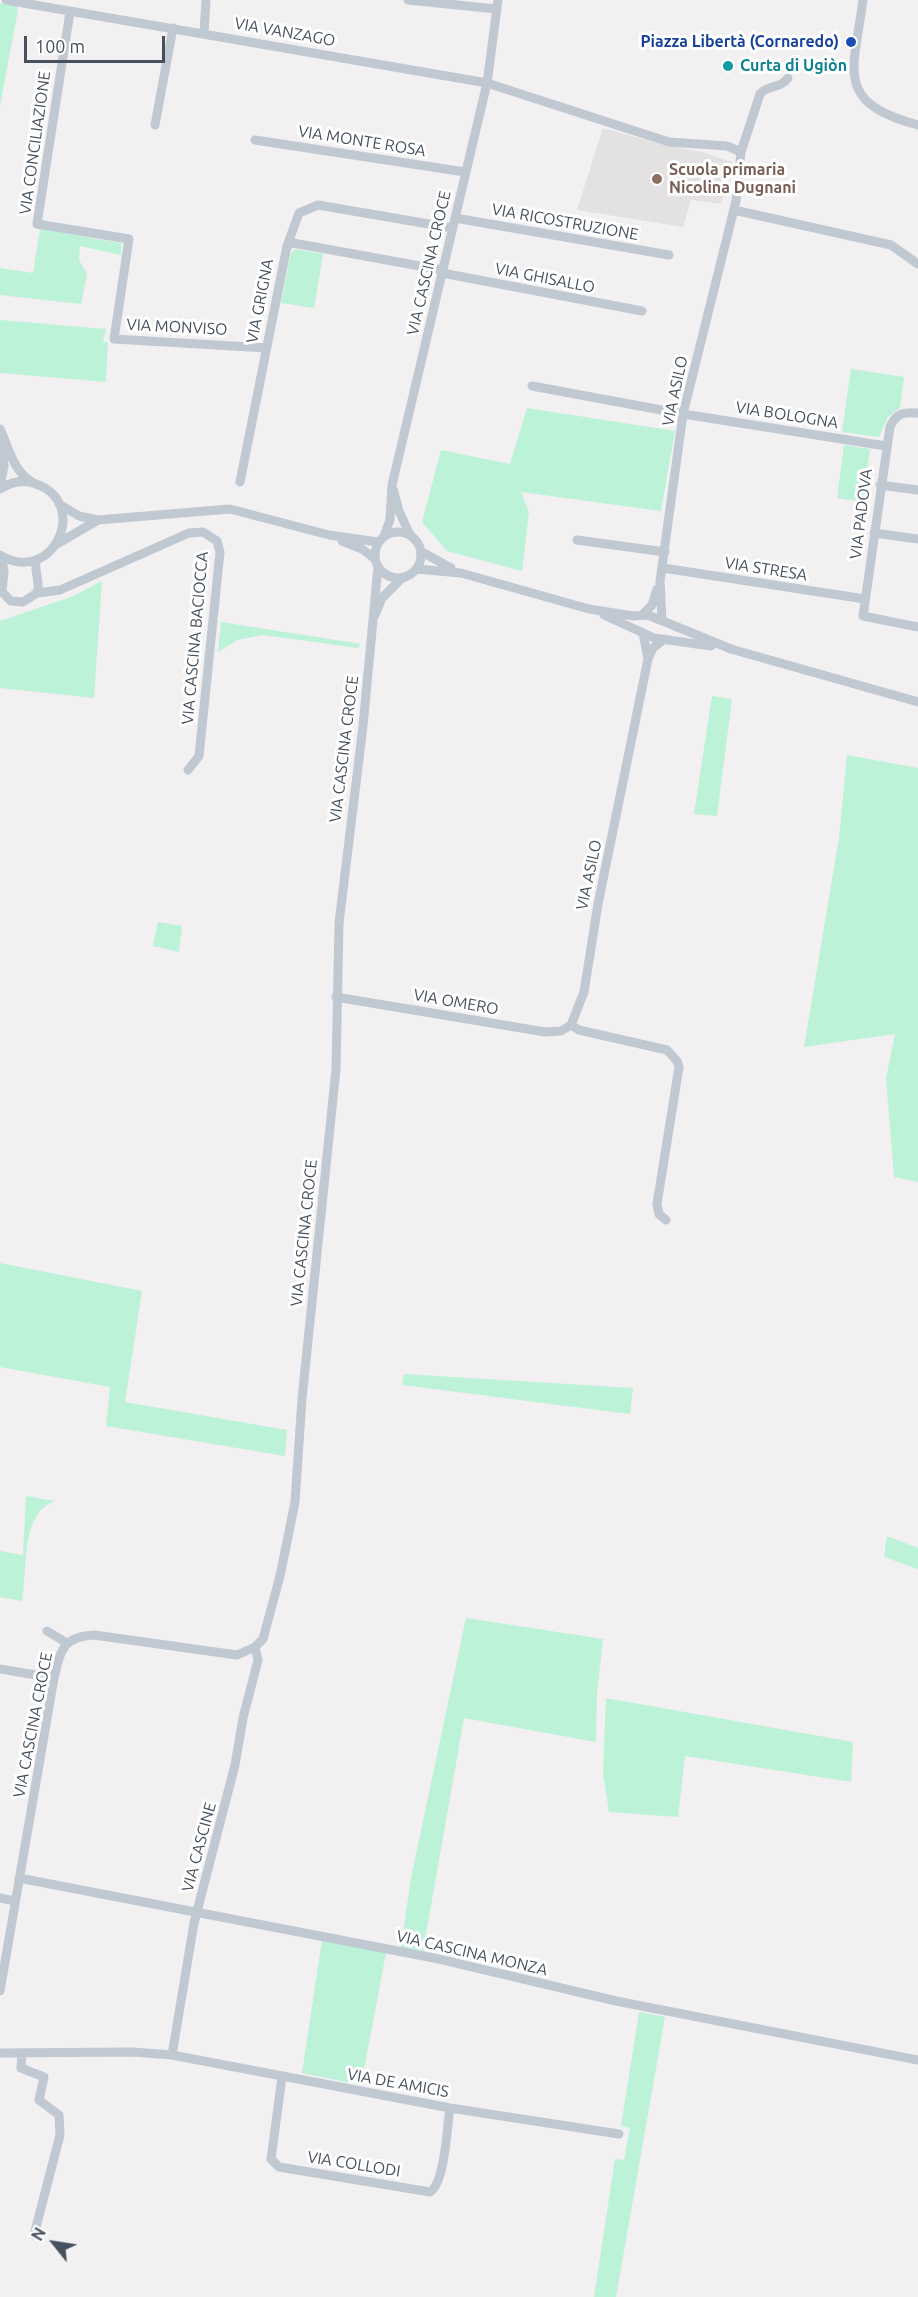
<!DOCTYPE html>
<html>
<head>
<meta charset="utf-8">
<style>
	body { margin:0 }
	#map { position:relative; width:918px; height:2297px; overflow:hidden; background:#f2f0f0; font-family:Ubuntu,sans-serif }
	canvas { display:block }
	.north { position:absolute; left:24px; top:2213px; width:60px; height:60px; -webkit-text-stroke:4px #fff; paint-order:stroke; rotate:300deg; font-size:16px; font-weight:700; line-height:24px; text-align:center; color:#47505f }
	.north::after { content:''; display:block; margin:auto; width:21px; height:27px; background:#47505f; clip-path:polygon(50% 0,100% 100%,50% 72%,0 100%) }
	.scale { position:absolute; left:24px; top:36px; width:141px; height:27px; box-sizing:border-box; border:3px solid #47505f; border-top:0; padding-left:8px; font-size:18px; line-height:21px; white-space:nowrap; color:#47505f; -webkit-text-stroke:4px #fff; paint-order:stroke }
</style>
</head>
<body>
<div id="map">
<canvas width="918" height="2297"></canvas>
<div class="north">N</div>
<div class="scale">100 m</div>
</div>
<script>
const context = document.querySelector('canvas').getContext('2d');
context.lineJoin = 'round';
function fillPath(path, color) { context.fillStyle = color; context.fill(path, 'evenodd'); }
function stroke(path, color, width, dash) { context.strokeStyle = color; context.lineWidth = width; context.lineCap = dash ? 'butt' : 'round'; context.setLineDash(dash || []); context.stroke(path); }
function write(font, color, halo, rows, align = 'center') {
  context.font = font + ' Ubuntu,sans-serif'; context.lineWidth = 6; context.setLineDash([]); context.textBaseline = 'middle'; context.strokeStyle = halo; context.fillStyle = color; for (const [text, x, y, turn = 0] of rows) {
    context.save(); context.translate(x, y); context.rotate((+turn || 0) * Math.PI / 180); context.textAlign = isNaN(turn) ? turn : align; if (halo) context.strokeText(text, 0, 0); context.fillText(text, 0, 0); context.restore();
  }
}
const education = new Path2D(`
	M603 128 664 145 702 152 734 163 721 204 691 200 683 227 577 210Z`);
const green = new Path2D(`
	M0 3 17 6 18 10 0 106Z
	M40 229 121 243V255L80 246 79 260 87 274 81 304 0 295V268L33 273Z
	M295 249 323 254 314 308 281 303 291 253Z
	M0 320 106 329 103 342H108L106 382 0 373Z
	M851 369 904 377 900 408 888 417 879 437 842 432Z
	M527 408 675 431 661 511 521 492 529 512 522 571 447 551 422 522 441 450 510 464Z
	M844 445 870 449 863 502 837 498Z
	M102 581 94 698 0 688V621L71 597Z
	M221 622 361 644 358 648 263 635 237 640 218 652Z
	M712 696 732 699 717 816 694 814Z
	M847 755 918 768V1182L894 1177 886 1078 895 1034 804 1047 839 838Z
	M158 922 182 926 179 952 153 946Z
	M0 1263 142 1291 125 1402 287 1430 285 1456 106 1426 110 1387 0 1367Z
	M404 1374 633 1388 630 1414 402 1385Z
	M26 1496 55 1501C20 1513 28 1568 22 1601L0 1597V1551L23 1555Z
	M887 1536 918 1548V1569L884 1557Z
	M466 1618 603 1639 597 1693 596 1742 464 1718 423 1951 401 1947 411 1878Z
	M606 1698 853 1742 851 1782 685 1756 678 1817 609 1812 603 1773Z
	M322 1940 386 1953 361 2085 302 2073Z
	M639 2012 665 2017 616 2297H594L615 2159 624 2160 630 2128 621 2126Z`);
const minor = new Path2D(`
	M6 0 487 83 669 142 727 146 741 152
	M408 0 497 9
	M863 0C854 70 833 102 918 125
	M70 12 37 224 129 239 114 339 266 348
	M204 33 206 0
	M155 125 173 28
	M255 140 465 172
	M734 210 891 245 918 264
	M455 218 669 255
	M287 246 299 213 318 205 452 228
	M442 273 642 311
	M532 386 683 414 886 446
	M918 413C904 412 896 413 890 427L863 616 918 627
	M0 429C9 448 13 471 32 482
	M0 440 4 466 0 485
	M240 482 287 246 293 243 442 270
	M880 485 918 490
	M0 489C11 482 24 479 36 484 91 503 53 587 0 555
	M393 489 399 511 410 535
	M59 504 79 516 98 520 230 509 329 535 378 542
	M375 555a23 23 0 1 1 46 0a23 23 0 1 1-46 0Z
	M874 533 918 539
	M384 536 390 520 392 485 487 83 498 0
	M577 540 665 552
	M342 541 362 549 375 559
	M57 544 98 520
	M422 552 451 568
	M1 556 4 571 2 592 11 601 23 602 37 593 60 590 189 533 203 532 217 541 220 552 199 756 188 770
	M36 560C34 572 41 583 37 593
	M663 568 865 599
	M416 569 461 573 589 609 633 616 648 615 731 649 918 702
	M375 615 382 598 402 578
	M604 615 654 638 711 646
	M642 615 652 605 657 589
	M662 620 660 581 683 414 736 201 741 152 760 94C768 84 779 90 788 78
	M643 633 648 659 653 648 664 639
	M336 997 545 1032 561 1031 571 1025
	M571 1025 584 992 598 904 648 659
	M571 1025 579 1030 667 1050 677 1061 679 1067 657 1204 659 1214 666 1220
	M47 1631 67 1643
	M0 1669 54 1678
	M19 1878 439 1959 616 2001 918 2060
	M0 1898 15 1901
	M0 1991 54 1678C61 1650 62 1637 94 1635L237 1655 255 1647 263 1639 280 1576 295 1502 302 1399 336 1069 339 923 363 726 378 567
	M0 2053 132 2052 172 2055 450 2108 619 2134
	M22 2053 21 2068 44 2077 39 2100 59 2115 60 2135 34 2235
	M172 2055 194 1923 235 1765 243 1718 258 1660 255 1647
	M282 2077 271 2159 279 2167 430 2192C445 2183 447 2126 450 2108`);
const markers = [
	[851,42,6,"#1a4fb4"],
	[728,66,6,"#0f9aa8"],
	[657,179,6,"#8d6e63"]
];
const streetNames = [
	["VIA VANZAGO",285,32,10],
	["VIA MONTE ROSA",362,141,9],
	["VIA CONCILIAZIONE",35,143,-82],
	["VIA RICOSTRUZIONE",565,222,10],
	["VIA CASCINA CROCE",429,263,-77],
	["VIA GHISALLO",545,278,11],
	["VIA GRIGNA",260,301,-79],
	["VIA MONVISO",177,327,3],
	["VIA ASILO",675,391,-78],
	["VIA BOLOGNA",787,415,9],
	["VIA PADOVA",861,514,-83],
	["VIA STRESA",766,569,9],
	["VIA CASCINA BACIOCCA",195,638,-85],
	["VIA CASCINA CROCE",344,749,-83],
	["VIA ASILO",589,875,-78],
	["VIA OMERO",456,1002,10],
	["VIA CASCINA CROCE",304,1233,-84],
	["VIA CASCINA CROCE",33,1725,-79],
	["VIA CASCINE",199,1847,-75],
	["VIA CASCINA MONZA",472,1953,13],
	["VIA DE AMICIS",398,2083,10],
	["VIA COLLODI",354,2164,9]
];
const transitNames = [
	["Piazza Libertà (Cornaredo)",839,42]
];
const cultureNames = [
	["Curta di Ugiòn",740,66]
];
const educationNames = [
	["Scuola primaria",669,170],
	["Nicolina Dugnani",669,188]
];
fillPath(education, '#e3e1e2');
fillPath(green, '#bcf2d7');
stroke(minor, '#c0c8d2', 9);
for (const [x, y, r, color] of markers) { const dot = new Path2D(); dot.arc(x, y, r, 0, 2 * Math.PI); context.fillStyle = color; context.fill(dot); stroke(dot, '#fff', 2); }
write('16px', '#47505f', '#fff', streetNames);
write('bold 16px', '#164399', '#fff', transitNames, 'right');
write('bold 16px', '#0d838f', '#fff', cultureNames, 'left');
write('bold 16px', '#785e54', '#fff', educationNames, 'left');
</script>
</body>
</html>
